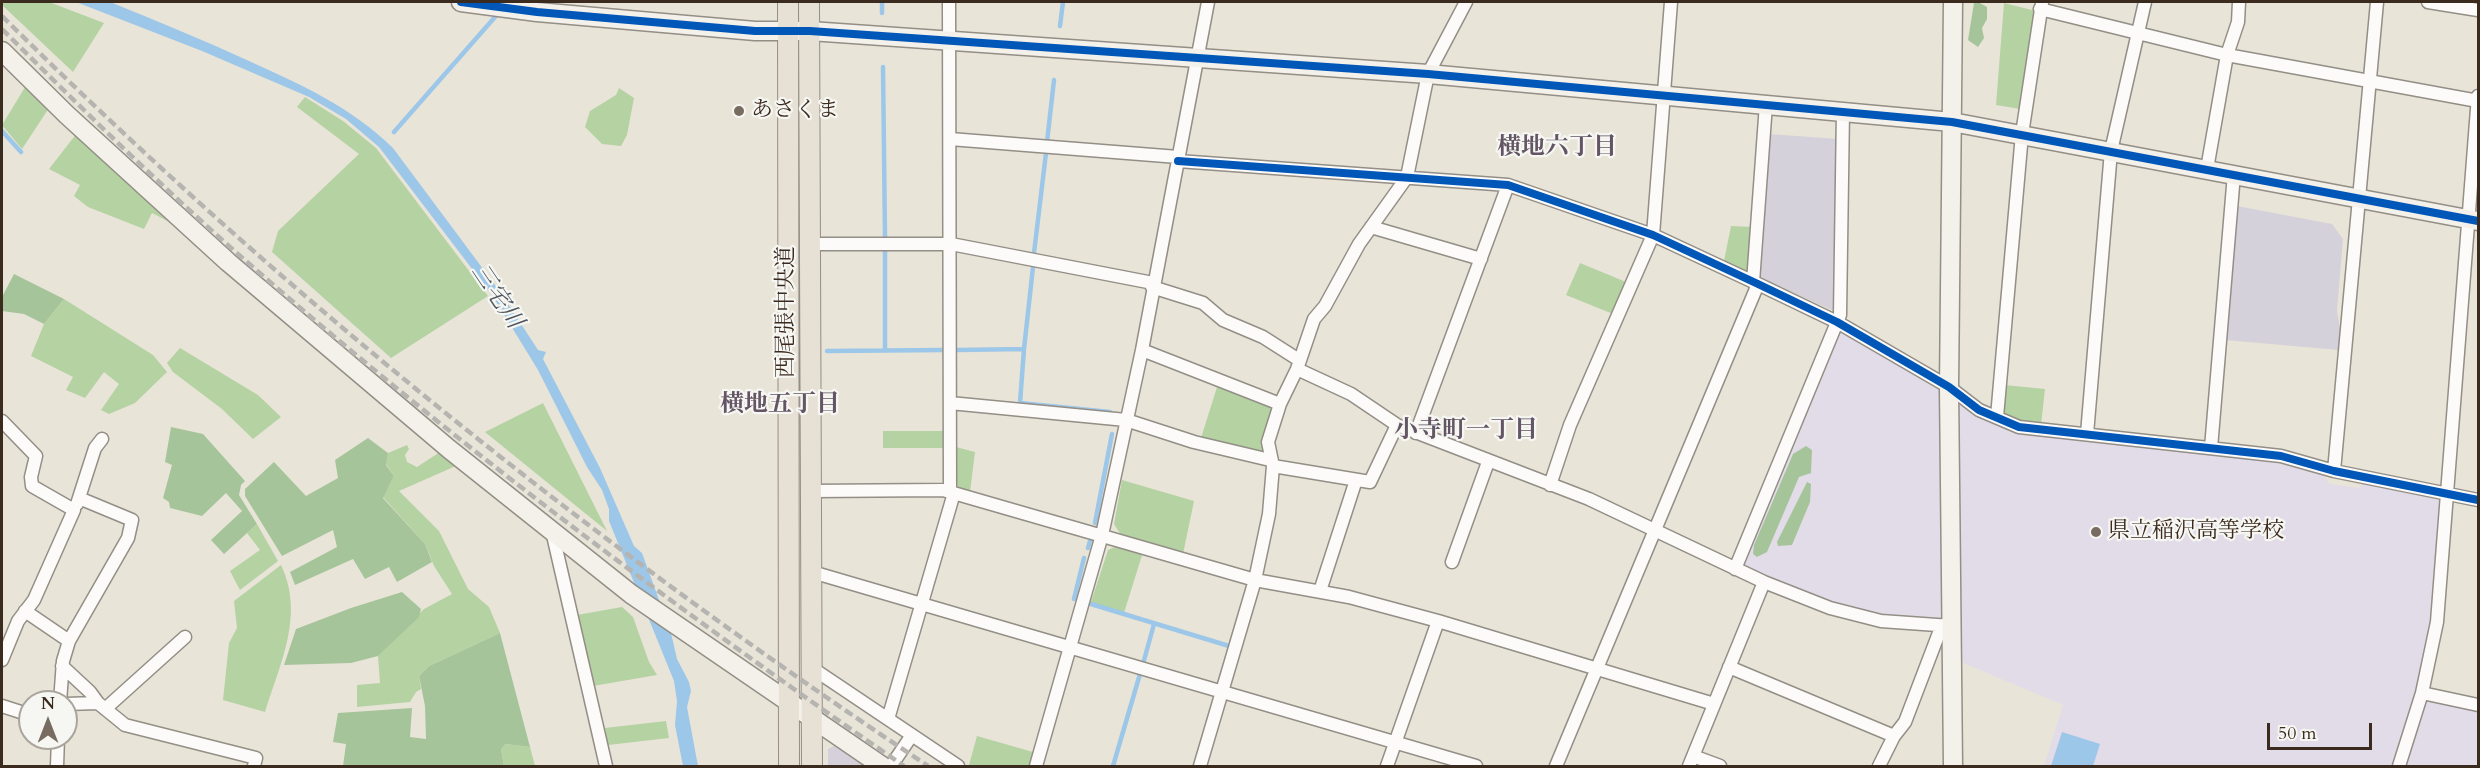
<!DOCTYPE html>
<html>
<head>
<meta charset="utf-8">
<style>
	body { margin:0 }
	#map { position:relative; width:2480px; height:768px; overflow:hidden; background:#e9e4d8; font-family:Cardo,serif }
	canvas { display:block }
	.frame { position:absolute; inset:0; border:3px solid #3b2a1e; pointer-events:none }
	.north { position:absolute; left:18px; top:690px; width:60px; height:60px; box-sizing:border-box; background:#f6f6f2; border:2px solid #aba49d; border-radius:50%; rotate:0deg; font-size:16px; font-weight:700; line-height:24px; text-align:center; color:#3b2a1e }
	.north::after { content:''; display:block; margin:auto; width:21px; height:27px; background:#786b5f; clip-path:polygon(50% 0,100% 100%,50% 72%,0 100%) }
	.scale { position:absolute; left:2267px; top:723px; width:105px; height:27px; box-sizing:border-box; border:3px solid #3b2a1e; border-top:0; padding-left:8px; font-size:18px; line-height:21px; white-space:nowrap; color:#3b2a1e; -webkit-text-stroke:4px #f6f6f2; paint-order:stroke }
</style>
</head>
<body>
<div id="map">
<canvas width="2480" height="768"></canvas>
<div class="frame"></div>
<div class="north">N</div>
<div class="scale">50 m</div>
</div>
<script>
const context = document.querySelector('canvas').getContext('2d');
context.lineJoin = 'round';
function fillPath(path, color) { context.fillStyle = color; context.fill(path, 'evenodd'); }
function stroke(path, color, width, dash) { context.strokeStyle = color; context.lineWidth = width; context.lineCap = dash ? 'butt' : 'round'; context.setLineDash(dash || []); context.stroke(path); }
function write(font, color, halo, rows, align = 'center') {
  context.font = font + ' Cardo,"Noto Serif JP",serif'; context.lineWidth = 4.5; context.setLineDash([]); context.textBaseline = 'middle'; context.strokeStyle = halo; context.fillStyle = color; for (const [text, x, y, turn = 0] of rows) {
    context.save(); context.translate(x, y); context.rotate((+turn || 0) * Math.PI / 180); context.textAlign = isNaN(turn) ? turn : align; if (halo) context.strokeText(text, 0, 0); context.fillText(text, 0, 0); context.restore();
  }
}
const built = new Path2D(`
	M1844 332 1967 407 1975 415 2018 431 2277 459 2323 473 2329 484 2359 488 2364 481 2436 497 2439 502 2431 620 2416 696 2478 709V766H2044L2063 705 1961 662V623L1857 613 1746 568 1743 562 1838 333Z`);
const industrial = new Path2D(`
	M1768 134 1839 139 1836 312 1761 278 1758 273Z
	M2237 206 2332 224 2343 239 2337 311 2340 329 2339 350 2225 340Z
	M834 746 866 766H828V749Z`);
const green = new Path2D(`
	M2 2H49L104 23 73 72 2 5Z
	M2004 3 2036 11 2020 109 1996 105Z
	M27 84 49 108 22 149 2 125Z
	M619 88 634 98 627 135 621 146 602 144 585 127 590 111 616 95Z
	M305 97 343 121 376 148 488 296 391 358 272 252 278 231 359 154 297 107Z
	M77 133 179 227 152 213 144 229 88 207 74 196 80 185 49 169Z
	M1731 226 1753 227 1750 269 1745 272 1724 261Z
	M1580 263 1626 282 1613 314 1566 295Z
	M64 299 153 355 167 372 135 403 109 414 101 410 119 384 104 372 85 398 66 390 73 377 31 356 44 324Z
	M180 348 258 395 281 417 253 439 222 409 173 372 167 363Z
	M1218 384 1274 405 1264 453 1201 438Z
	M2004 385 2045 389 2041 425C2004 422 2002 423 2004 385Z
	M543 403 607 531 485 432Z
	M883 431H945V448H883Z
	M407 445 409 449 405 455 407 462 417 467 440 452 458 465 399 491 439 531 468 589 489 607 500 633 429 666 419 676 421 689 416 692 410 702 357 707V685L380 683 378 656 424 609 452 594 434 566 425 544 383 497 394 476 386 464 388 453Z
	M956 447 975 452 970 492 961 490 956 484Z
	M1122 480 1194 501 1183 554 1121 535 1114 524Z
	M257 524 278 561 240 590 230 571 260 550 247 533Z
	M1119 545 1143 552 1124 613 1091 602 1108 550Z
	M281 565C305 615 280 663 265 712L223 700 229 643 237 628 234 601Z
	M622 607 633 617 649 662 657 675 593 686 577 615Z
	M666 721 669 738 608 745 605 728Z
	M977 736 1033 752 1030 766H971L969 765Z
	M505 744 530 747 535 766H504L501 748Z`);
const forest = new Path2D(`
	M1978 2 1987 7V19L1982 28 1984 38 1978 47 1968 40 1974 3Z
	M14 274 64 299 44 324 24 314 2 311V297Z
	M171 427 203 434 245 481 241 485 239 495 257 524 224 554 211 540 242 511 226 493 202 516 170 508 169 502 163 498 172 465 165 462Z
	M368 438 388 453 386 465 394 476 383 498 425 544 432 562 397 582 389 567 365 579 353 559 295 585 290 572 337 547 333 530 282 556 245 496V489L274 462 306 496 338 478 335 460Z
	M1806 446 1812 450 1811 473 1799 477 1767 552 1757 557 1753 554 1754 545 1793 454Z
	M1807 482 1811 484 1810 502 1792 545 1778 546 1777 542Z
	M402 592 421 609 419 617 378 656 351 663 284 665 296 629 351 608Z
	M500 633 530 747 505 744 501 749 504 766H343L346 744 333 742 338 713 412 708 410 737 426 739 425 706 419 676 429 666Z`);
const water = new Path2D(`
	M76 2H110C157 21 203 40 249 61 302 85 351 107 393 148L501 293 538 350 546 352 543 359 600 468 634 546 642 553 671 633 677 659 689 682 691 691 687 707 698 766H683L675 725 677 701 674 681 609 521V509L602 490 587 467 538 370 492 295 379 147 346 119 309 97 202 51Z
	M2062 732 2100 744 2093 766H2051Z`);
const stream = new Path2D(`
	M882 13V2
	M1060 26 1063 2
	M883 67 885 238
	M2 131 21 152
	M394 132 495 17
	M1047 142 1054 80
	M885 251V350
	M1034 253 1046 153
	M1024 349 1020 403 1110 412
	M958 350 1024 349 1033 267
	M827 351 943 350
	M1095 523 1112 434
	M1088 548 1090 541
	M1074 599 1084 558
	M1091 604 1229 646
	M1143 664 1154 624
	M1113 766 1140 674`);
const street = new Path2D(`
	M949 2 950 492
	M2428 2 2478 10
	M2040 9 2227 55 2478 101
	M950 139 1178 157
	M1178 161 1508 185 1653 235 1758 284 1837 322 1949 387 1979 410 2019 427 2281 456 2334 471 2478 500
	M2207 169 2227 55 2238 22 2239 2
	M1371 227 1481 259
	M810 244H951L1153 283
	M1753 282 1766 104
	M1152 287 1203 303 1223 320 1263 337 1299 360
	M1142 350 1280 404
	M1297 369 1351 394 1397 425 1589 499 1764 582 1830 608 1881 621 1951 626
	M950 403 1126 420 1194 442 1270 460
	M1997 417 2022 134 2042 3
	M2 421 36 456 31 477 32 486 74 510 34 600 18 621 2 660
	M1416 433 1508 185
	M2087 434 2111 151 2145 2
	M2211 448 2234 174
	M1273 466 1370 482 1397 425
	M2334 471 2377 2
	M1550 485 1570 425 1653 235 1671 2
	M811 491 943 490 1255 580 1349 597 1438 621 1714 704
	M77 504 95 448 102 439
	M552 531 606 766
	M1452 562 1488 462
	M1735 569 1840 315 1843 110
	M812 572 1476 766
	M1320 591 1356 480
	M25 611 69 641
	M62 666 90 692 98 703
	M1729 667 1894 736
	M812 668 958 766
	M2422 693 2478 705
	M60 702 63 661 69 641 128 538 132 520 79 498
	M66 704 98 703 125 725 256 758 254 766
	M2 706 30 715
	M105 709 185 637
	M888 719 954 493
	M1693 756 1720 766
	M57 766 58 738
	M891 766 912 735
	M1036 766 1102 535 1142 350 1208 2
	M1200 766 1255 580 1269 514 1273 466 1268 442 1280 404 1297 369 1314 319 1325 306 1359 244 1407 177 1428 74 1466 2
	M1387 766 1438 621
	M1556 766 1758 284
	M1689 766 1764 582
	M1879 766 1894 736 1905 722 1942 625
	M2399 766 2422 693 2437 622 2478 96`);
const secondary = new Path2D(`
	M461 2 537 12 755 31H810L1428 74 1952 122 2478 221
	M1953 2 1949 387 1953 766
	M2 51 67 115 228 262 449 449 631 594 882 766`);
const primary = new Path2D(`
	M788 2 789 766
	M809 2 812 766`);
const rail = new Path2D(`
	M2 16C284 296 596 546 928 766
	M2 29C86 113 172 197 262 275 466 452 682 613 904 766`);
const cycleway = new Path2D(`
	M461 2 537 12 755 31H810L1428 74 1952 122 2478 221
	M1178 161 1508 185 1653 235 1758 284 1837 322 1949 387 1979 410 2019 427 2281 456 2334 471 2478 500`);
const markers = [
	[739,111,6,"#786b5f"],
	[2096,532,6,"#786b5f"]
];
const poiNames = [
	["あさくま",751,111],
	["県立稲沢高等学校",2108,532]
];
const streetNames = [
	["西尾張中央道",787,312,-90]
];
const neighbourhoodNames = [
	["横地六丁目",1557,148],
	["横地五丁目",780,405],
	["小寺町一丁目",1466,431]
];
const waterNames = [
	["三宅川",496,297,56]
];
fillPath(built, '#e2dce8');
fillPath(industrial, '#d4d1da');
fillPath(green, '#b5d2a3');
fillPath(forest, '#a6c49a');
fillPath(water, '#9cc7e8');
stroke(stream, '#9cc7e8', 4.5);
stroke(street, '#938e86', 15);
stroke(secondary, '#938e86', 21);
stroke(primary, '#938e86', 22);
stroke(street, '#fcfbf9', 12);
stroke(secondary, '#f4f1eb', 18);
stroke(primary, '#e7e1d5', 20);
stroke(rail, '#b6b4b0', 4.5, [9, 4.5]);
stroke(cycleway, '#0057b8', 8);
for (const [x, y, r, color] of markers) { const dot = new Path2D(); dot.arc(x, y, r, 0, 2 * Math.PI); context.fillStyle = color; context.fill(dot); stroke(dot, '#f6f6f2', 2); }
write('22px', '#3b2a1e', '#f6f6f2', poiNames, 'left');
write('22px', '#3b2a1e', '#f6f6f2', streetNames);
write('bold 24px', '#645565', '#f6f6f2', neighbourhoodNames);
write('italic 24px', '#4e555d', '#f6f6f2', waterNames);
</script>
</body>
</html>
